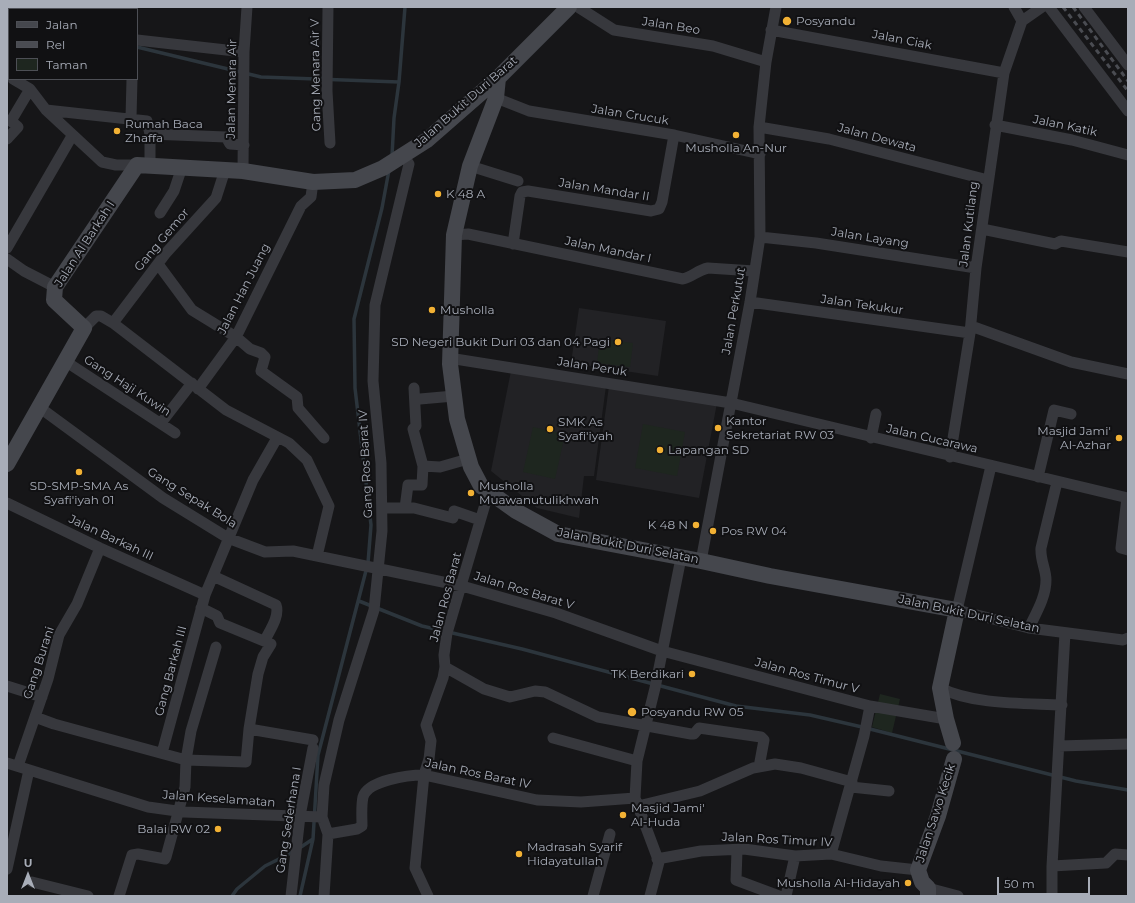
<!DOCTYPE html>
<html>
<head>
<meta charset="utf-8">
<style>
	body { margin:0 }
	#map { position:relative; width:1135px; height:903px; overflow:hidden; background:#161618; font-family:Montserrat,sans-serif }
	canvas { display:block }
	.frame { position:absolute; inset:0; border:8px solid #a8adb8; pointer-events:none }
	.legend { position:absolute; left:8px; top:8px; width:130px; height:72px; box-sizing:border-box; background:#111113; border:1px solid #4d4f55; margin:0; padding:5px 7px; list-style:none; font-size:12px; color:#a8adb8 }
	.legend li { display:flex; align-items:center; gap:8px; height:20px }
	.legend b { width:20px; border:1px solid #4d4f55 }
	.north { position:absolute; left:8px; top:855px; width:40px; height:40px; -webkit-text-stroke:3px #111113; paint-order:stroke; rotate:0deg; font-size:11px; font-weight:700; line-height:16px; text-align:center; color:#a8adb8 }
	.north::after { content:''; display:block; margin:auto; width:14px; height:18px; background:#a8adb8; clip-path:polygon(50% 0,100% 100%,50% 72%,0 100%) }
	.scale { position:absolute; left:997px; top:877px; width:93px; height:18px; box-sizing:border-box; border:2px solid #a8adb8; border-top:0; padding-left:5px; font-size:12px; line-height:14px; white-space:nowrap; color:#a8adb8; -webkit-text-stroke:3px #111113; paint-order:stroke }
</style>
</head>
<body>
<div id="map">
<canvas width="1135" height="903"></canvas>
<div class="frame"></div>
<ul class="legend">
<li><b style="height:5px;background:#45474d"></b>Jalan</li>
<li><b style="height:5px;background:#4a4c52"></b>Rel</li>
<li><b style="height:11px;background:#1e261f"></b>Taman</li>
</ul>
<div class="north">U</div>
<div class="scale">50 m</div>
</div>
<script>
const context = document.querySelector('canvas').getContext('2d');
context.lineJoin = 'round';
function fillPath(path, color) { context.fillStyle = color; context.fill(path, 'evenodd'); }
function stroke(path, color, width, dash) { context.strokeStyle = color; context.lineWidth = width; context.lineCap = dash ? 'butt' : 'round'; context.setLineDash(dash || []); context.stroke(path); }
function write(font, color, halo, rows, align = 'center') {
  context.font = font + ' Montserrat,sans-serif'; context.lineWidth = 4; context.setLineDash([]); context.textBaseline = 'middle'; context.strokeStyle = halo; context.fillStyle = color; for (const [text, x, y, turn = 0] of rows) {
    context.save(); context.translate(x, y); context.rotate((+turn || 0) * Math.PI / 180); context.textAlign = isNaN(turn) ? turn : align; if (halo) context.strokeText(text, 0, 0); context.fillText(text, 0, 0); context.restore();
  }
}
const built = new Path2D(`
	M579 308 666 321 658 376 571 363Z
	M511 371 606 386 594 476H584L579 518 537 508 491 471Z
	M609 386 717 403 699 498 596 480Z`);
const green = new Path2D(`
	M600 339 633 343 630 367 597 363Z
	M643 424 685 432 677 476 635 468Z
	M533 427 565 434 555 479 523 472Z
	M880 694 900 699 892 733 872 727Z`);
const stream = new Path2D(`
	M137 47 261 77 399 82 394 118 392 156
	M399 82 405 7
	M359 601 422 626 522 649 736 706 810 715 862 727
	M870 729 1076 781 1128 790
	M298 849 313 839
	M232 896 237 889 265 866 293 852
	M300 896 313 839 318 755 368 563 371 525 355 388 354 319 382 208 389 170`);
const street = new Path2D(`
	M328 7 327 91 330 143
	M578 7 614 30 713 46 766 62
	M1014 7 1022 21
	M1049 7 1128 111
	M1084 7 1128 65
	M74 9V7
	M7 22H9
	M771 30 1004 73
	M137 40 244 52
	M13 79 30 89 46 110 102 162 116 165H137
	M496 98 529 111 674 135 760 154
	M46 110 147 121 150 134V165
	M131 118 132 79
	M995 125 1072 140 1128 155
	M759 127 829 139 988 180
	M150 134 226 137 230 144 244 145
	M7 139 18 127 11 121 30 89
	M470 166 518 181
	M243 171 244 52 247 7
	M160 213 174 191 182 167
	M982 229 1055 244 1061 241 1128 252
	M454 235 468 234 683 279C692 277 698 270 708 268L754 271
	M760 237 816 243 976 268
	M513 244 520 196 522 192 528 191 651 211 659 209 662 202 674 135
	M7 248 72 136
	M7 259 24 271 55 287
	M158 264 192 310 236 337 250 349 261 353 265 357 261 371 297 397 298 408 324 438
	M750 302 970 333
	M113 323 166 253 216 198 225 170
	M971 326 1071 362 1128 374
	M84 328 96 316H101L113 323 226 410 289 443 307 460 329 506 317 556
	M449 358 731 403 1128 498
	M65 361 175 433
	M414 388 416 426 413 429 423 466 440 467 468 459
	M198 389 236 337 301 206 311 197 313 182
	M420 399 454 396
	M39 407 163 498 228 538 265 552 293 551 462 586 556 613 662 651 870 706 946 719
	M161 423 192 383
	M871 438 876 414
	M950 457 970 333 976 268 1004 73 1022 21 1042 7
	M991 466 957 610 1029 628 1123 640 1128 638
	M1038 477 1054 410 1071 414
	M1127 498 1121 548 1128 550
	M7 503 100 548 205 595
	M382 508H414L453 518 454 511 480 520
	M405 508 408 485H422L423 466
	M701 561 750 302 760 237 759 127 766 62 776 7
	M213 576 276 605C280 616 270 630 265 640
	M1029 628C1036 613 1046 597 1046 580 1046 569 1040 560 1041 548L1057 482
	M445 667 484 689 510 697 535 691 545 692 598 717 691 734H694L699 728 761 737 764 740 759 767
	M7 686 42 697
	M940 688C974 705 1025 703 1062 705
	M35 717 54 724 186 760 246 762 249 729 258 674 263 657 271 644 220 623 217 616 201 608
	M249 729 313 740
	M553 738 637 761
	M1059 746 1128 744
	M162 753 205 595 253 480 277 438
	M7 763 148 807 184 812 322 817
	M18 766 48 679 59 635 77 604 100 548
	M851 787 889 791
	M638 806 700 791 753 768 775 764 801 768 852 782
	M328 834 357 829 362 826C362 817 361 806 363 797 368 780 409 775 424 775L537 800 581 802 635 798
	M737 850 736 880 779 896
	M831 854 864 736 870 706
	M657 859 701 851 744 849 795 856 831 854 881 866 918 870
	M1052 866 1106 863 1115 854 1128 855
	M7 869 29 770
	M32 882 88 896
	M928 888 958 896
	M119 896 132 855 138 854 165 859 166 857 185 787 186 760 191 731 216 647
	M291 896 300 816 313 748
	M324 896 328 834 322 817 324 785 339 720 374 610 382 531 381 463 373 381 375 305 409 164 403 155
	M428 896 415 868 424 775 429 759 431 741 426 725 443 678 445 667 444 655 447 633 486 501V490
	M593 896 610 834
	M650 896 659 862 635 798 637 761 655 688 681 558
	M786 896 795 856
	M1052 896V866L1065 633`);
const secondary = new Path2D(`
	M498 78 496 98 470 166 454 235 450 364 457 419 471 467 481 486 516 511 558 534 701 561 770 576 957 610 940 688 946 719 953 743
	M7 464 84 328 54 300 55 287 137 165 243 171 313 182 355 180 383 168 427 140 498 78 569 7
	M928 896V888L922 882 918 870 938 816 954 759`);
const rail = new Path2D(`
	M1063 7 1128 91
	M1073 7 1128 81`);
const markers = [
	[787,21,5,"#f2b134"],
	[117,131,4,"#f2b134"],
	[736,135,4,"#f2b134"],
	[438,194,4,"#f2b134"],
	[432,310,4,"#f2b134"],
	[618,342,4,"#f2b134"],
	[718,428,4,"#f2b134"],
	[550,429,4,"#f2b134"],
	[1119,438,4,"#f2b134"],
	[660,450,4,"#f2b134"],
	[79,472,4,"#f2b134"],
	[471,493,4,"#f2b134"],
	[696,525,4,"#f2b134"],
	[713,531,4,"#f2b134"],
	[692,674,4,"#f2b134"],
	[632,712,5,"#f2b134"],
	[623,815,4,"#f2b134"],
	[218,829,4,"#f2b134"],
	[519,854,4,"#f2b134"],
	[908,883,4,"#f2b134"]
];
const poiNames = [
	["Posyandu",796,21],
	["Rumah Baca",125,124],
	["Zhaffa",125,138],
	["Musholla An-Nur",736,148,"center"],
	["K 48 A",446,194],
	["Musholla",440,310],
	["SD Negeri Bukit Duri 03 dan 04 Pagi",610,342,"right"],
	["Kantor",726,421],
	["Sekretariat RW 03",726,435],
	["SMK As",558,422],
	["Syafi'iyah",558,436],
	["Masjid Jami'",1111,431,"right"],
	["Al-Azhar",1111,445,"right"],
	["Lapangan SD",668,450],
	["SD-SMP-SMA As",79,486,"center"],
	["Syafi'iyah 01",79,500,"center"],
	["Musholla",479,486],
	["Muawanutulikhwah",479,500],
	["K 48 N",688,525,"right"],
	["Pos RW 04",721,531],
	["TK Berdikari",684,674,"right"],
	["Posyandu RW 05",641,712],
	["Masjid Jami'",631,808],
	["Al-Huda",631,822],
	["Balai RW 02",210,829,"right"],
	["Madrasah Syarif",527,847],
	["Hidayatullah",527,861],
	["Musholla Al-Hidayah",900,883,"right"]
];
const streetNames = [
	["Jalan Beo",671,26,9],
	["Jalan Ciak",902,40,11],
	["Gang Menara Air V",316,75,-91],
	["Jalan Menara Air",232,89,-89],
	["Jalan Bukit Duri Barat",466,102,-41],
	["Jalan Crucuk",630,115,9],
	["Jalan Katik",1065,126,12],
	["Jalan Dewata",877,138,15],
	["Jalan Mandar II",604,190,9],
	["Jalan Kutilang",969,224,-83],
	["Jalan Layang",870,238,9],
	["Gang Gemor",162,240,-50],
	["Jalan Al Barkah I",85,244,-57],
	["Jalan Mandar I",608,250,12],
	["Jalan Han Juang",244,289,-63],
	["Jalan Tekukur",862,305,8],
	["Jalan Perkutut",734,311,-80],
	["Jalan Peruk",592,367,9],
	["Gang Haji Kuwin",127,386,33],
	["Jalan Cucarawa",932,439,13],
	["Gang Ros Barat IV",366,464,-93],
	["Gang Sepak Bola",192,498,32],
	["Jalan Barkah III",111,538,25],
	["Jalan Bukit Duri Selatan",628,546,11],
	["Jalan Ros Barat V",524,591,17],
	["Jalan Ros Barat",446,597,-75],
	["Jalan Bukit Duri Selatan",969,614,12],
	["Gang Burani",39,663,-72],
	["Gang Barkah III",171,671,-75],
	["Jalan Ros Timur V",807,676,15],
	["Jalan Ros Barat IV",478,774,12],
	["Jalan Keselamatan",219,799,4],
	["Jalan Sawo Kecik",936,813,-72],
	["Gang Sederhana I",289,820,-81],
	["Jalan Ros Timur IV",777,840,3]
];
fillPath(built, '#222225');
fillPath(green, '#1e261f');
stroke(stream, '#2c353c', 3.5);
stroke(street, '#37383d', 11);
stroke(secondary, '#45474d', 16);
stroke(rail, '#4a4c52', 3, [5, 4]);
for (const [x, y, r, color] of markers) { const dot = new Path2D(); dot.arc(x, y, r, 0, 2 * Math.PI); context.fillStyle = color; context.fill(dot); stroke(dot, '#111113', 1.5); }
write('12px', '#a8adb8', '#111113', poiNames, 'left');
write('12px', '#a8adb8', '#111113', streetNames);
</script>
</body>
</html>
